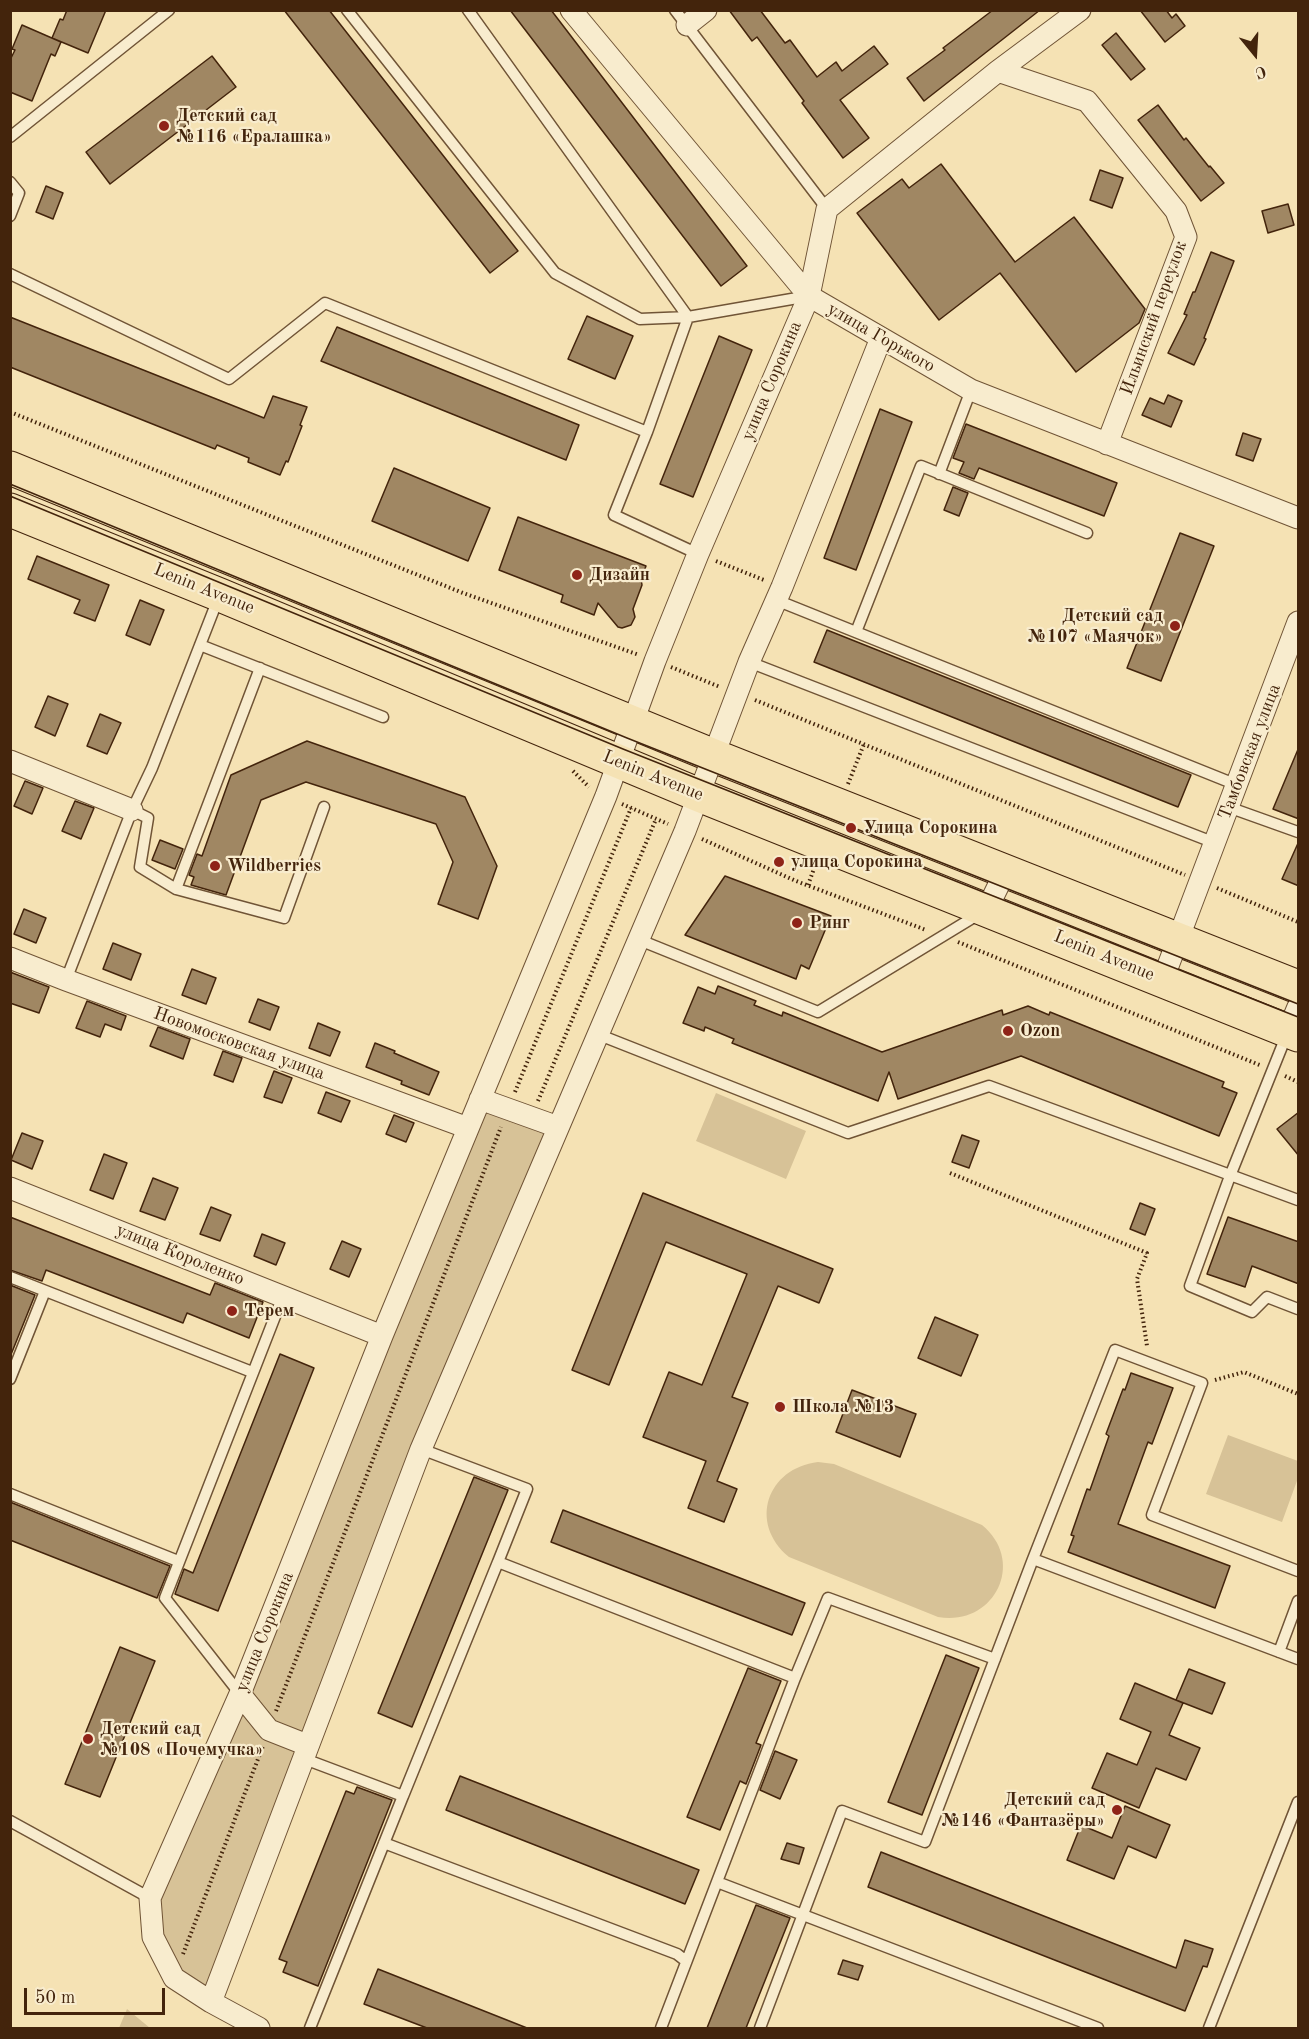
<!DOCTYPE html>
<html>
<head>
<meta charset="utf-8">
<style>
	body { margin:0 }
	#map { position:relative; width:1309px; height:2039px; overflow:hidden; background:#f5e2b4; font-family:"Old Standard TT",serif }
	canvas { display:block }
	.frame { position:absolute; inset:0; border:12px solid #43240c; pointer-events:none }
	.north { position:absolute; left:1225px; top:24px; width:60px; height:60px; -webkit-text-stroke:4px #f8ecce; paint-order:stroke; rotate:162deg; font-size:16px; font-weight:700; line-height:24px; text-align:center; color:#43240c }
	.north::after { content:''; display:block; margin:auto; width:21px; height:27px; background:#43240c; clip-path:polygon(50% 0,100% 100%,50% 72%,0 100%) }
	.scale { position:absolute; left:24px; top:1988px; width:141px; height:27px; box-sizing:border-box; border:3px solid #43240c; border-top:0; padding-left:8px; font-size:18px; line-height:21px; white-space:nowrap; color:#43240c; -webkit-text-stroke:4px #f8ecce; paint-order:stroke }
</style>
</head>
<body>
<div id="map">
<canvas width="1309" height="2039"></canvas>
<div class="frame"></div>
<div class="north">С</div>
<div class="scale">50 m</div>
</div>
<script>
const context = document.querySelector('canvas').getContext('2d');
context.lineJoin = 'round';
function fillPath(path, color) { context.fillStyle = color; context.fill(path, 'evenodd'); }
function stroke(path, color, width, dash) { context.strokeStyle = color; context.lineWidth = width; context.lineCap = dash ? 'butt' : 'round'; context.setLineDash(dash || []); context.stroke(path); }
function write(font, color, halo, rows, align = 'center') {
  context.font = font + ' "Old Standard TT",serif'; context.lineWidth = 4.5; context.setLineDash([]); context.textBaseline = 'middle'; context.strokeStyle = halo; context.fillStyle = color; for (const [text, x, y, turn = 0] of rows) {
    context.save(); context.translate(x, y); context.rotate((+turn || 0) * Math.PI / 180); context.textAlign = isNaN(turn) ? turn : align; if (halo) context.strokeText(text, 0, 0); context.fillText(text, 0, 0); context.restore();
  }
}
const green = new Path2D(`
	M716 1093 806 1131 786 1179 696 1141Z
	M480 1099 558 1127 211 2002 174 1978 150 1899Z
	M1228 1435 1298 1461V1478L1282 1522 1206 1494Z
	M818 1462 834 1464 982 1525C1027 1562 994 1627 938 1617L789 1557C748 1523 767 1468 818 1462Z
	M127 2009 150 2028H119Z`);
const building = new Path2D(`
	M67 10H106L88 53 52 38 60 19 63 20Z
	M284 10H329L518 251 490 273Z
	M510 10H551L747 266 721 286Z
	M729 10H760L785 43 790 40 817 77 836 62 842 71 874 46 888 64 840 100 869 138 843 158 802 103 804 101 757 37 752 41Z
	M993 10H1040L924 101 907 78 945 50 943 48Z
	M1140 10H1166L1172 18 1176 14 1185 26 1165 42Z
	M22 25 61 42 55 56 51 54 32 101 10 92V60L15 50 12 49Z
	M1116 33 1145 69 1131 80 1102 45Z
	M212 56 236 87 110 184 86 152Z
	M1158 105 1184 140 1186 138 1209 167 1210 166 1224 183 1201 201 1138 120Z
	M941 164 1015 262 1074 217 1145 309 1139 323 1076 372 1000 273 939 320 857 213 902 179 909 188Z
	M1100 170 1123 178 1112 208 1090 200Z
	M46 186 63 193 53 219 36 212Z
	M1288 204 1294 225 1268 233 1262 211Z
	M1211 252 1234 261 1204 338 1206 339 1194 365 1168 353 1187 315 1184 314 1193 292H1195Z
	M587 316 633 336 615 379 568 359Z
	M10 317 264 418 273 396 307 407 300 425 302 426 288 462 286 461 280 475 248 462 249 458 217 445 215 449 10 367Z
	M337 327 579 425 566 460 321 361Z
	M719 336 752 350 693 497 660 484Z
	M1168 395 1182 401 1171 427 1142 415 1150 398 1164 404Z
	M880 409 912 422 856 570 824 558Z
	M966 424 1117 483 1104 516 979 468 974 479 959 473 964 462 953 458Z
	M1243 433 1261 439 1253 461 1236 455Z
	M394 468 490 508 468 561 372 521Z
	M953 487 968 493 959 516 944 510Z
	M518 517 646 566 641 579 642 585 633 609 635 617 631 625 622 628 618 627 598 603 594 615 561 602 563 595 499 570Z
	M1180 533 1214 546 1161 681 1127 668Z
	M37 556 109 585 95 621 74 613 80 600 28 579Z
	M140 600 164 610 150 645 126 635Z
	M827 630 1191 775 1178 807 814 662Z
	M48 696 68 704 55 736 35 727Z
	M100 714 121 723 107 754 87 746Z
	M307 741 465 797 497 866 478 919 438 904 453 862 436 824 306 782 261 800 226 895 191 885 194 877 189 875 197 854 202 856 231 775Z
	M1299 747V819L1273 809Z
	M25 781 43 788 32 814 14 806Z
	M75 801 94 808 81 839 62 831Z
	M160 840 183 849 175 869 152 860Z
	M1299 841V886L1282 879Z
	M725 876 831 916 809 969 801 965 796 979 685 935Z
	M24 909 46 918 36 943 14 934Z
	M113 943 141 954 131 980 103 969Z
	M192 969 216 978 206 1004 182 995Z
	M10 972 49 987 39 1013 10 1003Z
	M718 986 756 1001 754 1005 782 1016 783 1012 882 1052 1002 1010 1003 1015 1028 1006 1049 1015 1050 1012 1224 1082 1222 1087 1237 1093 1219 1136 1021 1056 898 1099 889 1072 878 1101 732 1043 734 1039 705 1027 704 1031 683 1023 698 987 715 994Z
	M258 999 279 1007 270 1030 249 1022Z
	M87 1001 126 1016 121 1030 105 1024 100 1037 76 1028Z
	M318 1023 340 1032 330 1056 309 1048Z
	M158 1027 190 1039 183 1059 150 1046Z
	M375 1043 395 1051 394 1053 439 1072 429 1095 401 1084 402 1081 366 1067Z
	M223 1051 242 1058 233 1082 214 1075Z
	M274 1071 292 1078 282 1103 264 1097Z
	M326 1092 350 1101 341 1122 318 1113Z
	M1299 1112V1156L1277 1129Z
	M394 1115 414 1123 406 1142 386 1134Z
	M22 1133 43 1141 32 1169 11 1160Z
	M962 1135 979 1141 969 1168 952 1162Z
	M104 1154 127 1163 113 1199 90 1190Z
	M153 1178 178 1188 165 1220 140 1211Z
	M643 1193 833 1269 819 1303 778 1286 732 1397 748 1403 717 1481 737 1489 724 1522 688 1508 706 1461 643 1437 669 1372 702 1385 747 1274 666 1242 609 1385 572 1370Z
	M1140 1203 1155 1209 1145 1235 1130 1229Z
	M211 1207 231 1215 220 1241 200 1234Z
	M10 1217 210 1295 215 1283 263 1302 249 1338 187 1313 183 1323 46 1270 42 1281 10 1270Z
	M1228 1217 1299 1242V1284L1252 1266 1245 1287 1207 1274Z
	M262 1234 285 1243 276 1265 254 1256Z
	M342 1241 361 1249 349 1277 330 1269Z
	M10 1285 35 1295 10 1357Z
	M935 1317 978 1335 961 1376 918 1358Z
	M280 1354 314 1368 218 1611 175 1594 184 1569 193 1573Z
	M1131 1373 1173 1388 1152 1444 1148 1442 1118 1524 1230 1566 1215 1608 1068 1552 1074 1536 1071 1535 1087 1489 1090 1490 1109 1436 1106 1434 1123 1389 1125 1390Z
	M852 1390 916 1414 900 1457 836 1432Z
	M474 1477 508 1490 412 1727 378 1713Z
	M10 1502 170 1566 157 1598 10 1540Z
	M563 1510 805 1603 792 1635 551 1542Z
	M120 1647 155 1661 100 1797 65 1784Z
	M946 1655 979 1668 922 1815 888 1802Z
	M748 1668 781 1681 756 1743 761 1745 746 1784 740 1781 720 1830 687 1817Z
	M1189 1669 1225 1683 1212 1714 1176 1700Z
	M1135 1683 1183 1703 1169 1735 1200 1748 1186 1780 1156 1768 1139 1808 1092 1788 1107 1753 1137 1765 1151 1732 1120 1719Z
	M775 1751 797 1760 780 1799 760 1790Z
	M460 1776 699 1870 685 1904 446 1810Z
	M357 1787 392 1800 318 1986 283 1972 287 1962 279 1959 346 1791 354 1794Z
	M1125 1806 1170 1825 1156 1858 1128 1846 1114 1879 1067 1860 1081 1825 1112 1838Z
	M787 1843 804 1848 799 1864 781 1859Z
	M881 1852 1176 1968 1185 1940 1213 1949 1207 1967 1203 1966 1185 2011 868 1887Z
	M756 1905 790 1918 746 2028H707Z
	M843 1960 863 1966 858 1980 838 1974Z
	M378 1969 527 2028H427L364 2004Z`);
const path = new Path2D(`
	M10 412 463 593 639 655
	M716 561 764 580
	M671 667 720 687
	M755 700 1185 875
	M573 771 589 787
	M848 784 864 744
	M622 804 668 824
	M702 839 796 881 926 930
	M808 885 815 866
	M1217 888 1298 922
	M958 942 1262 1066
	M1285 1076 1298 1082
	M515 1092 631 808
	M538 1101 656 819
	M950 1173 1147 1253 1137 1279 1147 1346
	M1215 1380 1244 1372 1298 1394
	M276 1711 501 1127
	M183 1954 263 1746`);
const lane = new Path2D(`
	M347 10 555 273 640 319 688 317 809 296
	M468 10 688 317 647 432 614 515 698 554
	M675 10 827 209
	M10 137 169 10
	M10 182 19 193 10 216
	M10 274 229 379 325 303 647 432
	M939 474 971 390
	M776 600 1237 785
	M856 632 921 466 1087 533
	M200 645 383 717
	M749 662 1215 843
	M1228 807 1298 832
	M132 810 148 818 140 867 176 889 284 918 324 807
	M176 889 260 668
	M637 939 818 1012 979 914
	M66 980 132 810 152 768 218 599
	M597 1034 848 1133 989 1086 1298 1200
	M1287 1034 1230 1176 1190 1286 1252 1312 1267 1297 1298 1309
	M10 1277 252 1372
	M10 1379 45 1291
	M421 1449 527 1489 498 1562 795 1678 661 2028
	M10 1494 178 1561
	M1033 1559 1115 1350 1202 1383 1152 1515 1298 1571
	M1279 1652 1298 1601
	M795 1678 828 1598 995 1659
	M240 1694 165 1598 283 1296
	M302 1758 403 1796 310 2028
	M403 1796 498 1562
	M10 1821 150 1898
	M384 1843 677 1954 686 1961
	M717 1882 1098 2028
	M760 2028 842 1811 925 1842 1033 1559 1298 1659
	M1209 2028 1298 1802`);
const street = new Path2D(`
	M571 10 809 296 971 390 1298 518
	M687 25 706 10
	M998 71 1087 101 1176 211 1186 237 1107 444
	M10 761 132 810
	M987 909 1006 870
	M10 958 66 980 468 1128
	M1163 979 1298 622
	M1288 1031 1298 1007
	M480 1099 558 1127
	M10 1188 382 1336
	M240 1694 269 1730 307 1745
	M211 2002 421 1449 685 831 749 662 782 587 881 338
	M259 2028 211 2002 174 1978 153 1937 150 1898 240 1694 382 1336 606 796 655 661 698 554 809 296 827 209 998 71 1080 10`);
const primary = new Path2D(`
	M10 468 714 756 1298 987
	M10 510 220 595 699 795 1298 1035`);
const tram = new Path2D(`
	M10 484 627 738 1298 1004
	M10 496 623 749 1298 1017`);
const markers = [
	[164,126,6,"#8f2418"],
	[577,575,6,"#8f2418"],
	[1175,626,6,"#8f2418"],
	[851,828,6,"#8f2418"],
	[779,862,6,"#8f2418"],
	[215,866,6,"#8f2418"],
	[797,923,6,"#8f2418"],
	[1008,1031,6,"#8f2418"],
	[232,1311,6,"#8f2418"],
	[780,1407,6,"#8f2418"],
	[88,1739,6,"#8f2418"],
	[1117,1810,6,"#8f2418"]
];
const poiNames = [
	["Детский сад",176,116],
	["№116 «Ералашка»",176,137],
	["Дизайн",589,575],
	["Детский сад",1163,616,"right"],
	["№107 «Маячок»",1163,637,"right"],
	["Улица Сорокина",863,828],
	["улица Сорокина",791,862],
	["Wildberries",227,866],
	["Ринг",809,923],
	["Ozon",1020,1031],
	["Терем",244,1311],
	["Школа №13",792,1407],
	["Детский сад",100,1729],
	["№108 «Почемучка»",100,1750],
	["Детский сад",1105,1800,"right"],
	["№146 «Фантазёры»",1105,1821,"right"]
];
const streetNames = [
	["Ильинский переулок",1154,318,-70],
	["улица Горького",881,338,30],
	["улица Сорокина",772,381,-67],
	["Lenin Avenue",204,589,22],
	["Тамбовская улица",1250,752,-69],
	["Lenin Avenue",653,776,22],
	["Lenin Avenue",1104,956,22],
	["Новомосковская улица",239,1044,20],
	["улица Короленко",180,1255,22],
	["улица Сорокина",265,1632,-68]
];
fillPath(green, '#d7c297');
fillPath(building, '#a08763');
stroke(building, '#43240c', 1.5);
stroke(lane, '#705436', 13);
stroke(street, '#705436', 23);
stroke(primary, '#43240c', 35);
stroke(path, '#43240c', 4, [1.5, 3]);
stroke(lane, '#f8ecce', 10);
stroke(street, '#f8ecce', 21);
stroke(primary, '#f5e2b4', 33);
stroke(tram, '#43240c', 1.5);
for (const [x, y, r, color] of markers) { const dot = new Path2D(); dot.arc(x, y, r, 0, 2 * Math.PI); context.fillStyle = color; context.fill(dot); stroke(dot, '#f8ecce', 2); }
write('bold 18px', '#43240c', '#f8ecce', poiNames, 'left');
write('18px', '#43240c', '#f8ecce', streetNames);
</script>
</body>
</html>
